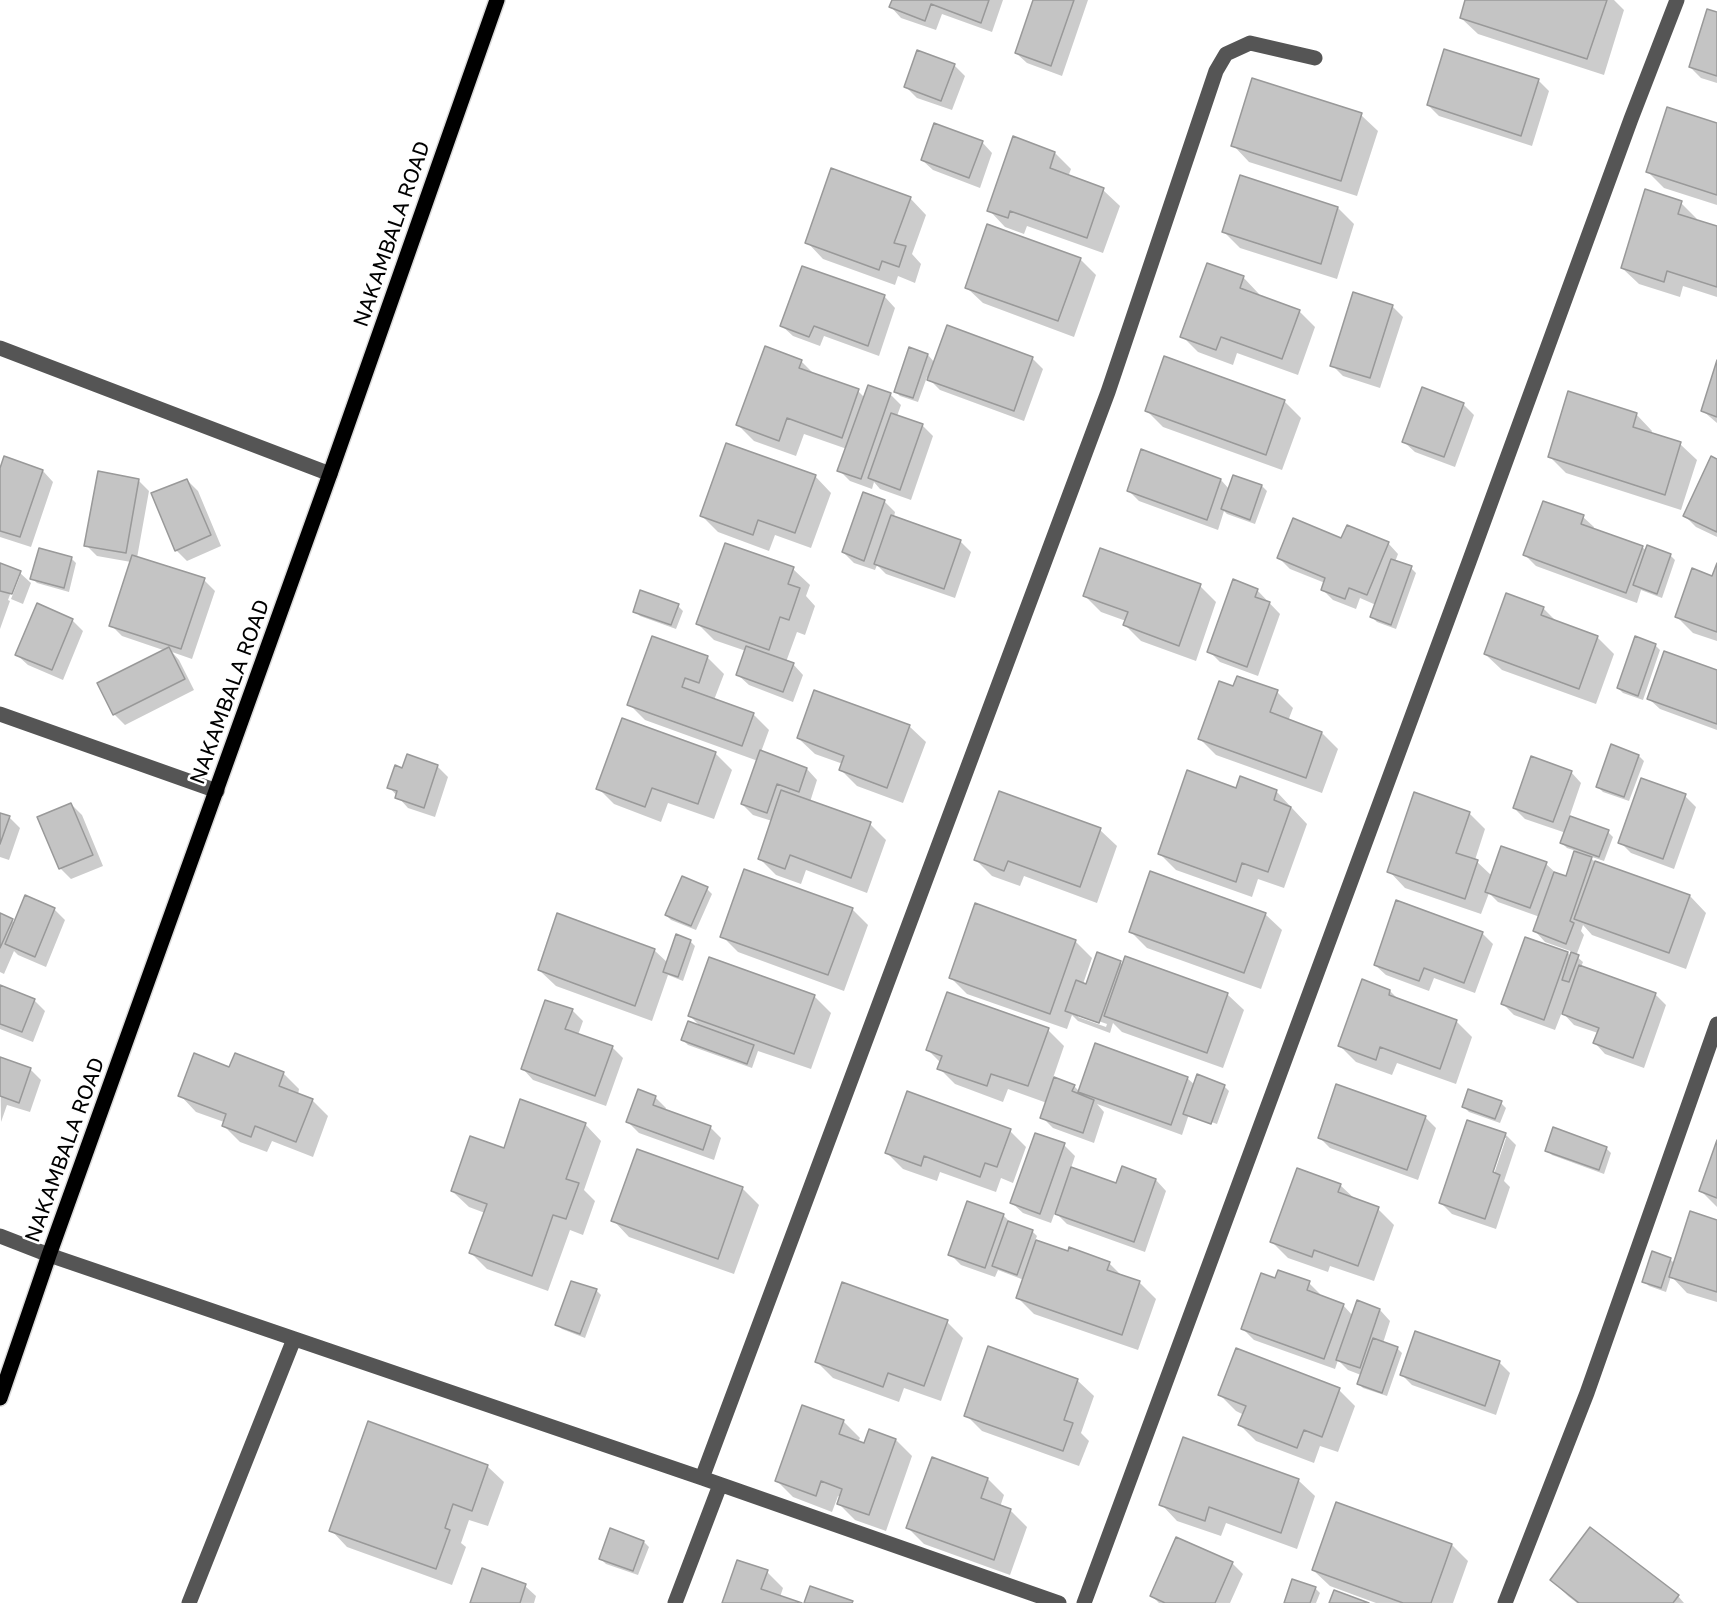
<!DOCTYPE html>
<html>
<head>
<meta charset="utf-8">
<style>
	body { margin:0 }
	canvas { display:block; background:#fff }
</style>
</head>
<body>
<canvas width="1717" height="1603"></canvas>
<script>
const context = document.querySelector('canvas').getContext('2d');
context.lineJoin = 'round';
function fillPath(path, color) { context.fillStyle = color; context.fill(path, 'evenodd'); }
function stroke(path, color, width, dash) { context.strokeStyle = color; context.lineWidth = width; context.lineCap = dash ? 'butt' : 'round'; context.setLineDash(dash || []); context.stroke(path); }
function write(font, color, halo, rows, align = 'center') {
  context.font = font + ' "Golos Text",sans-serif'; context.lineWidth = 5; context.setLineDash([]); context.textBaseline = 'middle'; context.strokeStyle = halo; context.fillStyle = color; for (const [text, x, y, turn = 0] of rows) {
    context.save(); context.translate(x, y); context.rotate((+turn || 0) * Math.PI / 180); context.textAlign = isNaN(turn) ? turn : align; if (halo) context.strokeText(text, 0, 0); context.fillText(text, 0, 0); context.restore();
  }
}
const shadow = new Path2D(`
	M893 0H1003L992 32 942 14 936 30 901 18 891 7Z
	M1035 0H1088L1062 76 1027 63 1016 53Z
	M1467 0H1614L1624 10 1604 75 1478 34 1461 18Z
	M1717 14V83L1701 78 1690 67Z
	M954 65 965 76 952 110 917 98 906 87Z
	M1538 80 1549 91 1532 146 1439 116 1428 105Z
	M1361 115 1378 131 1357 196 1249 162 1233 145Z
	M1717 125V205L1664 188 1648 172Z
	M982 142 992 153 980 188 933 170 922 160Z
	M1055 153 1071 169 1068 177 1103 190 1120 206 1103 253 1027 226 1024 234 1005 227 989 210Z
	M910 198 926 215 912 254 921 264 915 283 898 276 895 285 823 259 807 242Z
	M1681 203 1697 219V221L1717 228V297L1683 286 1680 297 1639 284 1622 268Z
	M1338 208 1354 224 1337 279 1240 248 1224 232Z
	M1080 259 1096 275 1074 337 983 303 966 287Z
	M803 268 885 297 895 308 879 356 824 336 820 346 793 336 782 326Z
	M1243 277 1259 294 1258 296 1299 311 1315 327 1298 375 1237 353 1233 365 1198 352 1182 336Z
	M1392 306 1403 317 1380 388 1343 376 1332 365Z
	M765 348 801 361 815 375 858 391 865 398 890 394 901 405 897 416 923 426 933 436 911 500 880 489 874 482 872 489 850 481 839 470 847 449 804 434 796 456 754 441 738 425Z
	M910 349 928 355 935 363 1032 358 1043 369 1024 421 940 390 927 377 918 402 900 396 895 391Z
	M1717 365V423L1703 411Z
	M1284 401 1301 418 1282 470 1163 427 1147 411Z
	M1463 404 1474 415 1455 467 1415 452 1404 442Z
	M1636 414 1652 431 1651 434 1680 444 1697 460 1681 510 1566 473 1550 457Z
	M1717 461V537L1696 527 1685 516Z
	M43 471 53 482 31 547 0 537V472Z
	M815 476 831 493 811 548 775 535 769 551 718 532 702 516Z
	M1234 477 1262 486 1267 491 1255 524 1227 514 1224 511 1218 530 1139 501 1128 490 1221 480 1229 489Z
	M138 480 149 491 137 558 204 580 215 591 192 659 172 652 179 660 194 690 125 725 114 714 166 651 122 636 111 625 131 562 97 556 86 545Z
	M187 480 198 491 221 546 187 561 176 550Z
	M864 494 885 502 895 512 894 517 960 541 971 552 955 598 886 574 877 565 875 570 854 563 843 552Z
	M1583 517 1594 527 1593 530 1642 547 1647 551 1670 555 1675 560 1662 598 1641 590 1637 603 1536 566 1525 555Z
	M1342 540 1388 543 1398 554 1395 562 1411 568 1416 573 1396 629 1377 622 1372 617 1376 605 1360 598 1356 609 1333 600 1322 589 1325 583 1290 569 1279 558Z
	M71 558 76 563 69 592 37 583 32 578Z
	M0 565 20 573 31 583 23 604 11 599 20 576H17L8 600 10 601 0 629Z
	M1717 567V641L1693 633 1677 617 1713 577Z
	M793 569 810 585 806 596 815 606 805 635 797 632 786 662 793 664 803 675 793 702 749 685 738 675 746 651 714 640 697 623Z
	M1200 586 1216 602 1196 661 1141 641 1125 625 1126 621 1101 612 1085 596Z
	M1257 590 1280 614 1258 676 1220 662 1209 651Z
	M678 606 683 611 676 629 640 616 635 611Z
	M1543 608 1558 623 1597 637 1614 654 1596 704 1502 670 1485 654Z
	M72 620 83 631 63 680 28 665 17 655Z
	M1655 645 1660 650 1643 700 1623 693 1618 688Z
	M707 657 724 674 714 700 753 714 769 730 761 752 807 769 817 780 810 802 870 824 886 840 867 893 806 870 801 884 776 875 759 858 772 821 753 815 742 804 758 761 645 720 629 704Z
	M1717 672V730L1660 709 1649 699Z
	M1234 688 1277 692 1293 708 1288 721 1322 733 1338 749 1322 793 1216 755 1200 739Z
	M622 720 716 754 732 770 714 819 668 803 661 822 614 804 598 788Z
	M909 726 926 742 903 803 857 786 841 770 843 764 815 754 798 738Z
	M1639 756 1644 761 1629 801 1603 792 1598 787Z
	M437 766 448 777 435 817 408 808 389 787Z
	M1571 772 1581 783 1569 818 1608 832 1613 837 1604 861 1589 856 1596 863 1690 896 1706 913 1686 969 1592 935 1583 925 1581 931 1584 935 1576 956 1583 962 1581 967 1655 994 1666 1005 1644 1068 1605 1054 1595 1043 1598 1033 1574 1025 1562 1012 1555 1030 1514 1015 1503 1004 1526 938 1568 953 1571 957 1573 952 1545 942 1535 931 1540 917 1498 902 1489 893 1481 914 1405 888 1389 871 1469 813 1485 829 1475 860 1492 876 1546 864 1557 874 1567 878 1576 851 1567 848 1562 843 1566 833 1525 819 1514 808Z
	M1642 780 1685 796 1696 807 1674 869 1631 853 1620 842Z
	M1237 790 1276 791 1307 824 1284 888 1258 879 1252 897 1176 870 1159 853Z
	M1000 793 1100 830 1117 846 1097 903 1024 876 1020 886 992 876 976 860Z
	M71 804 82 815 103 866 71 879 60 868Z
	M0 814 9 817 20 828 9 860 0 857Z
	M707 889 712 894 696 930 671 920 666 915Z
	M976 905 1076 942 1092 958 1083 984 1087 986 1120 962 1124 966 1227 994 1244 1010 1223 1068 1122 1032 1113 1023 1110 1033 1078 1021 1072 1015 1067 1029 967 994 951 978ZM1078 1014 1107 1024 1106 1027 1078 1017Z
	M54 909 65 920 46 967 18 955 14 951 4 974 0 972V914L15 923Z
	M852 909 868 925 844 991 738 952 722 936Z
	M1265 914 1282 930 1261 989 1147 948 1130 931Z
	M1482 933 1493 944 1475 993 1434 978 1429 991 1386 975 1375 965Z
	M690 941 695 946 683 981 668 975 652 1021 556 986 539 970 654 950 668 963Z
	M710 959 815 997 831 1013 811 1069 758 1051 752 1068 688 1045 683 1040 702 1028 690 1016Z
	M0 987 34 1000 45 1011 33 1042 0 1029Z
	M1390 991 1399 1000 1456 1021 1472 1037 1456 1084 1397 1063 1392 1075 1356 1062 1340 1046Z
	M572 1010 583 1021 578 1035 612 1047 623 1058 606 1106 533 1080 523 1069Z
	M1048 1030 1064 1046 1053 1078 1074 1086 1080 1092 1187 1078 1195 1085 1224 1086 1229 1091 1217 1124 1189 1114 1182 1135 1097 1104 1104 1112 1094 1143 1053 1128 1042 1117 1047 1103 1008 1089 1003 1102 955 1084 939 1068 941 1063 928 1050Z
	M0 1058 30 1069 41 1080 30 1112 7 1105 1 1122Z
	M230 1069 283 1073 299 1089 298 1095 312 1100 328 1116 313 1157 272 1141 267 1152 240 1142 223 1125 224 1122 196 1112 180 1095Z
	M1337 1086 1426 1118 1436 1128 1418 1180 1330 1148 1319 1137Z
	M655 1097 666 1108 665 1111 711 1128 721 1138 714 1160 639 1133 628 1122Z
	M1501 1103 1506 1108 1500 1123 1469 1112 1464 1107Z
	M585 1124 601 1141 584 1190 595 1201 583 1235 570 1230 548 1291 487 1269 471 1253 485 1213 469 1207 452 1191 505 1150Z
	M1010 1131 1026 1147 1013 1183 1001 1178 996 1192 940 1172 937 1181 903 1169 887 1153Z
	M1505 1134 1516 1145 1504 1181 1510 1187 1496 1229 1452 1214 1441 1203ZM1502 1138H1506L1492 1180 1489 1179Z
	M1064 1145 1075 1156 1071 1168 1117 1185 1156 1180 1166 1191 1145 1252 1067 1224 1055 1212 1051 1223 1023 1213 1012 1203Z
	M1717 1145V1207L1701 1191Z
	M1606 1148 1611 1153 1604 1174 1552 1155 1547 1150Z
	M1340 1185 1356 1200 1378 1209 1394 1225 1374 1281 1330 1266 1328 1272 1288 1258 1272 1242Z
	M742 1188 759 1205 734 1274 629 1237 613 1220Z
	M1003 1215 1012 1224 1032 1231 1037 1236 1035 1241 1069 1253 1109 1263 1123 1277 1140 1283 1156 1299 1138 1350 1034 1314 1018 1298 1024 1280 998 1270 995 1277 961 1265 950 1254Z
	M1717 1221V1302L1687 1293 1671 1276 1666 1292 1649 1286 1644 1281 1670 1259 1675 1264Z
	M1276 1280 1309 1283 1320 1294 1319 1296 1343 1305 1353 1316 1380 1310 1390 1321 1383 1343 1397 1348 1402 1353 1387 1396 1363 1388 1358 1383 1361 1375 1348 1370 1338 1360 1335 1369 1254 1340 1243 1329Z
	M596 1290 601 1295 585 1338 562 1329 557 1324Z
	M947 1322 963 1338 941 1401 904 1388 899 1402 833 1378 816 1361Z
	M1499 1362 1510 1373 1496 1415 1412 1385 1402 1375Z
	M1077 1380 1094 1396 1081 1433 1089 1441 1079 1466 982 1431 966 1415Z
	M1339 1390 1355 1406 1338 1452 1320 1446 1314 1463 1256 1441 1240 1425 1244 1415 1236 1411 1220 1395Z
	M843 1421 860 1438 858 1442 865 1444 896 1440 912 1456 886 1531 855 1520 839 1504 841 1497 838 1496 832 1512 793 1497 777 1481Z
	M487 1466 504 1482 488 1526 469 1520 461 1543 466 1547 452 1585 347 1547 331 1530Z
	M988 1479 1004 1495 1000 1507 1011 1511 1027 1527 1010 1575 924 1544 908 1528Z
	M1298 1480 1315 1496 1297 1549 1226 1523 1221 1536 1177 1521 1161 1504Z
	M1590 1529 1678 1596 1684 1603H1577L1568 1596 1552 1580Z
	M644 1542 649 1547 638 1575 606 1564 601 1559Z
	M1452 1545 1468 1561 1453 1603H1376L1330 1586 1313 1570Z
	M1232 1563 1243 1574 1230 1603H1159L1152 1596Z
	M767 1572 783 1588 780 1597 797 1603H724Z
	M525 1586 536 1596 534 1603H471Z
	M1315 1588 1320 1593 1316 1603H1286Z`);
const building = new Path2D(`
	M892 0H989L981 23 931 4 925 21 889 7Z
	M1033 0H1074L1051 66 1015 53Z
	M1465 0H1607L1587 59 1460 18Z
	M1707 9 1717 12V76L1689 67Z
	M1444 49 1539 79 1521 136 1427 105Z
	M917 50 955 64 941 101 904 87Z
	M1252 78 1362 113 1341 181 1231 146Z
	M1667 107 1717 123V195L1646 172Z
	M934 123 983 141 969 178 921 160Z
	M1013 136 1055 152 1050 168 1104 188 1087 238 1010 211 1008 218 987 211Z
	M831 168 911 197 894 243 906 246 899 267 882 261 879 270 805 243Z
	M1240 175 1338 207 1321 264 1222 232Z
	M1645 189 1682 201 1678 214 1717 226V287L1667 271 1664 282 1621 268Z
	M987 224 1081 258 1058 321 965 288Z
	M1207 263 1244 276 1240 288 1300 310 1282 359 1221 337 1216 350 1180 337Z
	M802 266 885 295 868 346 814 326 809 337 780 326Z
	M1353 292 1393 305 1370 378 1330 366Z
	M947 325 1033 357 1014 411 927 380Z
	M765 346 802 360 799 368 859 389 842 438 787 418 779 441 736 425Z
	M909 347 928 354 913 398 894 392Z
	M1164 356 1285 400 1266 455 1145 411Z
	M1717 360V417L1701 411Z
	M868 385 891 393 861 479 837 471Z
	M1422 387 1464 403 1444 457 1402 442Z
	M1568 391 1637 413 1633 427 1681 442 1665 495 1548 457Z
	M891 413 923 424 900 490 868 478Z
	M726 443 816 475 795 533 758 520 753 535 700 516Z
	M1141 449 1221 479 1207 520 1127 491Z
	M4 456 43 470 20 537 0 531V468Z
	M1711 456 1717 459V532L1683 516Z
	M98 471 139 479 126 553 84 546Z
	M1233 475 1262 485 1250 520 1221 509Z
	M187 479 211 535 175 551 151 493Z
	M863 492 885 500 864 561 842 552Z
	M1543 501 1584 515 1581 524 1643 546 1626 593 1523 555Z
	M891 515 961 540 944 589 874 564Z
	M1293 518 1341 538 1347 525 1389 542 1367 595 1349 588 1345 599 1321 590 1325 578 1277 558Z
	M725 543 794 567 788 584 800 588 789 620 780 617 769 650 696 624Z
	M1647 545 1671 554 1657 594 1633 585Z
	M39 548 72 557 64 588 30 579Z
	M1100 548 1201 584 1179 646 1123 625 1128 612 1083 596Z
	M132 555 205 578 181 649 109 626Z
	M1391 559 1412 566 1391 625 1370 617Z
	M0 563 21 571 12 594 0 591Z
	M1717 563V632L1675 617 1692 568 1712 576Z
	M1233 579 1258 589 1255 597 1270 602 1247 667 1207 652Z
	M640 590 679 604 671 625 633 612Z
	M1506 593 1544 607 1541 615 1598 636 1579 689 1484 654Z
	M37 603 73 619 52 670 15 655Z
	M652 636 708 656 699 683 685 678 682 687 754 713 742 746 627 705Z
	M1635 636 1656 644 1638 696 1617 688Z
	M746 646 794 663 783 692 736 675Z
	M169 647 185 679 113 715 97 683Z
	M1664 651 1717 670V724L1647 699Z
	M1237 676 1278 690 1270 712 1322 732 1306 778 1198 739 1219 681 1233 686Z
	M814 690 910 725 887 788 839 770 844 756 797 738Z
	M622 718 716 752 698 804 652 788 645 807 596 789Z
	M1611 744 1639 755 1624 797 1596 787Z
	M760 750 807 768 799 792 777 784 767 813 741 804Z
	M407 754 438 765 424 808 395 798 397 791 387 788 395 765 402 768Z
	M1531 756 1572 771 1553 822 1513 808Z
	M1187 770 1236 788 1240 776 1277 790 1274 800 1291 807 1268 872 1242 863 1236 882 1158 854Z
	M1641 778 1686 794 1663 859 1618 843Z
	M781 790 871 822 851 878 790 855 785 869 758 859Z
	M999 791 1101 828 1080 887 1008 861 1004 871 974 860Z
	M1414 792 1470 812 1456 853 1478 860 1465 899 1387 872Z
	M71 803 93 855 59 869 37 817Z
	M0 813 10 816 0 844Z
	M1570 816 1609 830 1599 857 1560 843Z
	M1501 846 1547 862 1530 908 1485 892Z
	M1574 851 1592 857 1570 921 1574 923 1566 944 1533 931 1554 872 1566 876Z
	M1595 861 1690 895 1669 953 1574 919Z
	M744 869 853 908 828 975 720 937Z
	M1150 871 1266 913 1244 973 1129 932Z
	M682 876 708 887 691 926 665 915Z
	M25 895 55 908 35 957 5 944Z
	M1396 900 1483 932 1464 983 1424 968 1419 981 1374 965Z
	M975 903 1076 940 1050 1014 949 978Z
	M0 913 13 919 0 948Z
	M557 913 655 949 635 1006 538 970Z
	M676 934 691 940 678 977 663 972Z
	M1525 937 1568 952 1544 1020 1501 1004Z
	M1097 952 1121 961 1099 1023 1065 1011 1076 980 1086 984Z
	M1571 952 1579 955 1569 982 1562 980Z
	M1125 956 1228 993 1207 1053 1104 1016Z
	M709 957 815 995 794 1054 688 1016Z
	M1579 965 1656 993 1633 1058 1593 1043 1599 1028 1562 1014Z
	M1362 979 1390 990 1389 995 1457 1020 1440 1069 1380 1047 1376 1060 1338 1046Z
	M0 985 35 999 22 1032 0 1024Z
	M947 992 1049 1028 1028 1086 991 1074 987 1086 937 1069 942 1056 926 1050Z
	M545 1000 573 1009 565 1029 613 1046 595 1096 521 1069Z
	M688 1021 754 1045 747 1064 681 1040Z
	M1095 1043 1188 1077 1171 1125 1078 1092Z
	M194 1053 229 1067 235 1053 284 1072 279 1086 313 1099 296 1142 255 1126 251 1137 222 1126 226 1114 178 1096Z
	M0 1057 31 1068 19 1103 0 1096Z
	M1197 1074 1225 1085 1211 1124 1183 1114Z
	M1054 1077 1075 1085 1072 1091 1094 1100 1083 1133 1040 1118Z
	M1336 1084 1426 1116 1407 1170 1318 1138Z
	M638 1089 656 1096 653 1105 711 1126 703 1150 626 1122Z
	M1468 1089 1502 1101 1495 1119 1462 1107Z
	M907 1091 1011 1129 997 1167 985 1163 980 1177 924 1156 921 1166 885 1153Z
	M520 1099 586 1123 566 1179 579 1183 566 1219 553 1215 532 1276 469 1253 487 1204 451 1191 470 1136 504 1148Z
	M1467 1120 1506 1133 1493 1172 1500 1175 1485 1219 1439 1203Z
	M1553 1127 1607 1147 1599 1170 1545 1151Z
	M1035 1133 1065 1143 1040 1214 1010 1203Z
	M1717 1140V1198L1699 1191Z
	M637 1149 743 1187 718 1259 611 1221Z
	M1122 1166 1156 1179 1134 1242 1055 1214 1071 1167 1116 1183Z
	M1297 1168 1341 1184 1338 1192 1379 1207 1358 1266 1314 1250 1312 1257 1270 1242Z
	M967 1201 1004 1214 985 1268 948 1255Z
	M1690 1211 1717 1220V1292L1669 1277Z
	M1008 1221 1033 1230 1017 1275 992 1266Z
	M1036 1240 1068 1251 1069 1247 1110 1262 1107 1270 1140 1281 1122 1335 1016 1298Z
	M1652 1251 1671 1258 1661 1288 1642 1282Z
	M1278 1270 1310 1281 1307 1290 1344 1304 1324 1359 1241 1329 1261 1273 1275 1278Z
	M571 1281 597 1289 580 1334 555 1325Z
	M842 1282 948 1320 924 1386 888 1373 883 1387 815 1362Z
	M1357 1300 1380 1309 1360 1368 1336 1360Z
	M1415 1331 1500 1361 1485 1406 1400 1375Z
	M1373 1338 1398 1347 1382 1393 1357 1384Z
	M988 1346 1078 1379 1064 1420 1073 1423 1063 1451 964 1416Z
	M1236 1348 1340 1388 1322 1437 1304 1430 1297 1448 1238 1425 1246 1406 1218 1395Z
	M802 1405 844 1420 839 1434 864 1443 869 1429 896 1439 869 1515 837 1504 842 1489 821 1481 816 1496 775 1481Z
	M368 1421 488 1465 472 1511 453 1504 445 1528 450 1530 436 1569 329 1531Z
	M1183 1437 1299 1479 1281 1533 1209 1507 1205 1521 1159 1505Z
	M932 1457 988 1478 981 1498 1011 1509 994 1560 906 1528Z
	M1336 1502 1452 1544 1431 1603H1403L1312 1570Z
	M1590 1527 1679 1595 1673 1603H1579L1550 1580Z
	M610 1528 644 1541 633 1571 599 1559Z
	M1176 1537 1233 1562 1215 1603H1165L1150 1596Z
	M737 1560 768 1570 761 1589 802 1603H722Z
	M482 1568 526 1584 520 1603H470Z
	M1292 1579 1316 1587 1310 1603H1284Z
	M810 1586 853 1601 852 1603H804Z
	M1334 1590 1369 1603H1329Z`);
const minor = new Path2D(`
	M0 348 330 474
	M0 714 217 791
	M0 1236 49 1255 702 1478 1059 1603
	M702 1478 1108 392 1216 71 1226 54 1250 43 1315 58
	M189 1603 294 1339
	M675 1603 720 1485
	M1084 1603 1469 562 1631 119 1677 0
	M1505 1603 1587 1393 1717 1024`);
const major = new Path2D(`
	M0 1398 49 1255 330 474 497 0`);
const streetNames = [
	["NAKAMBALA ROAD",392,234,-71],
	["NAKAMBALA ROAD",230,692,-70],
	["NAKAMBALA ROAD",65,1150,-70]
];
fillPath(shadow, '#0003');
fillPath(building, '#c4c4c4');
stroke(building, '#999', 1.5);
stroke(major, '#dbdbdb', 18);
stroke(minor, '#555', 15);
stroke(major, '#000', 15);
write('21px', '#000', '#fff', streetNames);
</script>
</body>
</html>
